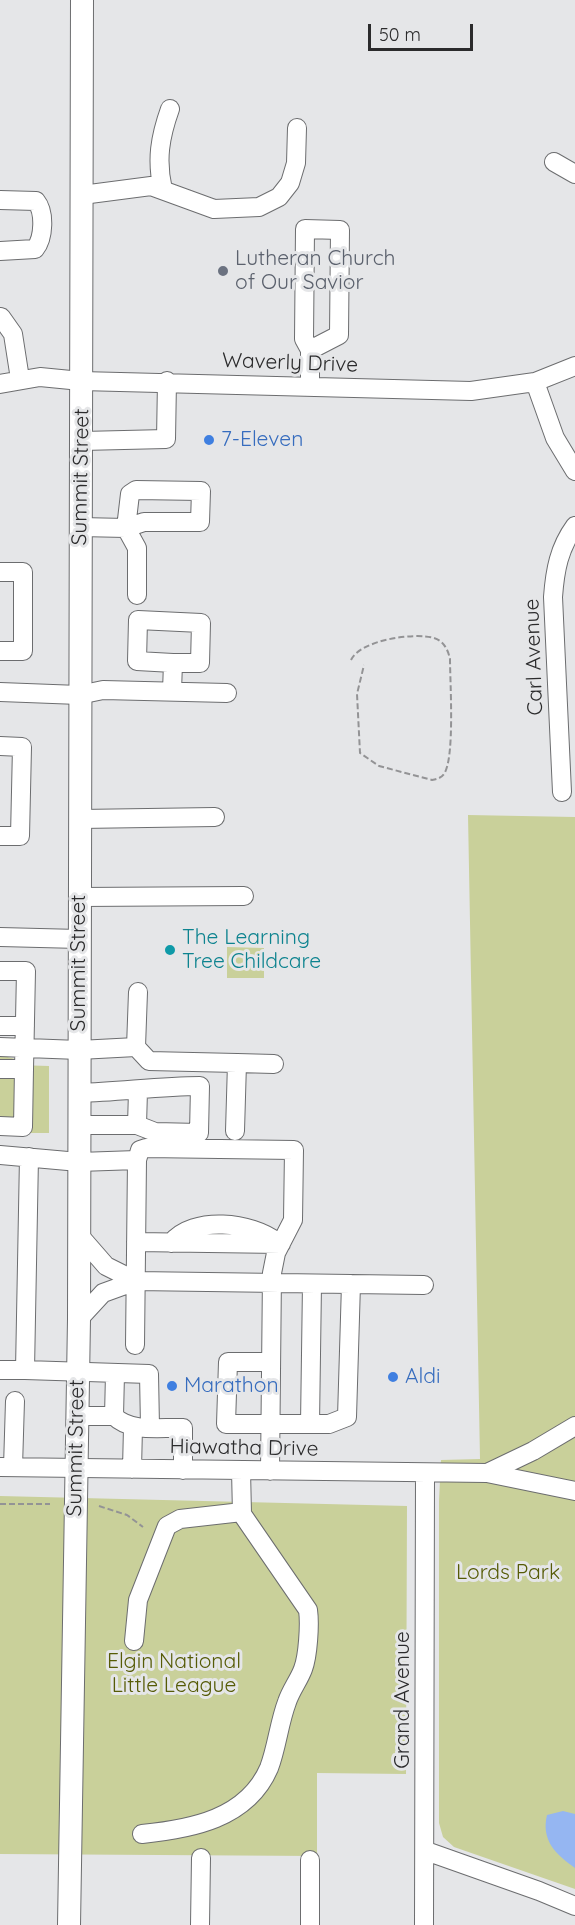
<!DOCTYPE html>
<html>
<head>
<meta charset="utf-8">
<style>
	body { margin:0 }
	#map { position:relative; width:575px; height:1925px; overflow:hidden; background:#e5e6e8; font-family:Quicksand,sans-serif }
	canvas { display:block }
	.scale { position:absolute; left:368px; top:24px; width:105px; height:27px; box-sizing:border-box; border:3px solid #2b2b2c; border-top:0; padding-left:8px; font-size:18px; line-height:21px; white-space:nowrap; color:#2b2b2c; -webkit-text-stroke:4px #e5e6e8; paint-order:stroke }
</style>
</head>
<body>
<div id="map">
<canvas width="575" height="1925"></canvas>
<div class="scale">50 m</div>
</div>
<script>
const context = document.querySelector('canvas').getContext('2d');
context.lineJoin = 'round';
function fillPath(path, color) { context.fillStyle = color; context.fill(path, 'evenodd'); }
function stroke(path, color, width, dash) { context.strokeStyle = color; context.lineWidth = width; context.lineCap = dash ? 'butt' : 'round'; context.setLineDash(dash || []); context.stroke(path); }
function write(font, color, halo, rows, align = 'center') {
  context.font = font + ' Quicksand,sans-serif'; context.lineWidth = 6; context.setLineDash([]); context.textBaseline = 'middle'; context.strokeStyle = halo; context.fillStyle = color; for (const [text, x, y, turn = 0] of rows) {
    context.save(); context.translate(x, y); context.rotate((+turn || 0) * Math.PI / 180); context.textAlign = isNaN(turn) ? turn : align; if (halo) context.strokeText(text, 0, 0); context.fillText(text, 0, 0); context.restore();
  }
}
const green = new Path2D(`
	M468 815 575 817V1889L454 1847 443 1837 439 1823V1501L441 1460 480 1459Z
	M227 947 264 948V978H227Z
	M0 1055 15 1059 16 1065 49 1066V1133H0Z
	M0 1496 407 1506 406 1774 317 1773V1856L0 1854Z`);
const water = new Path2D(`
	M563 1811 575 1814V1868C555 1854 541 1840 547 1815Z`);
const path = new Path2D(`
	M351 660C360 640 415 632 434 638 444 641 448 650 450 659 450 682 455 758 444 774 441 778 437 779 432 780L379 766 360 753 357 694 364 665
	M0 1504H50
	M99 1506 127 1515 143 1527`);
const minor = new Path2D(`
	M554 162 575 174
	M163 190C156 160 160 137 170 109
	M82 195 151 186 214 209 259 207 279 197 290 183 296 163 297 128
	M0 200 36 201C45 212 44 238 35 249L0 251
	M1 317 13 334 20 379
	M535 382 555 438 575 471
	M0 384 40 377 81 381 471 391 535 382 575 366
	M310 387V350L304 339 305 229 340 230 339 335 310 350
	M82 441 166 439 167 381
	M80 527 126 528 144 522H200L201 491 136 490 130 494 126 528 137 548V595
	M0 572H23V651H0
	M172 691 173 663H200L201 623 138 620 137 661 173 663
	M0 692 79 695 103 690 227 693
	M0 746 22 747 20 836H0
	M562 792 553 597C555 570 559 548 575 526
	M80 819 215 817
	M79 897 244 896
	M0 937 79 939
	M0 971H26L24 1069H0
	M0 1026H25
	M0 1047 79 1050 136 1047 149 1061 237 1063 235 1131
	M136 1047 138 992
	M237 1063 274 1064
	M79 1093C120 1092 159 1086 200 1086L199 1133 155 1132 137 1125H79
	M137 1125 138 1091
	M0 1126 23 1127 24 1069
	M0 1155 79 1162 137 1160
	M79 1235 106 1266 136 1281
	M136 1242 281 1244
	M171 1243C193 1215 252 1222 277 1242
	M351 1284 424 1285
	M79 1319 103 1293 136 1281 351 1284 347 1417 329 1424H226L228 1362H271
	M135 1345 137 1160 140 1150 146 1148 294 1150 293 1220 276 1253 272 1273 270 1471
	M0 1370H25L29 1157
	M25 1370 149 1374 150 1427
	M77 1416H114C131 1433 160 1427 183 1428V1470
	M114 1416 115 1374
	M310 1424 312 1284
	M0 1467 487 1473 575 1491
	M13 1467 15 1401
	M132 1469 133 1427
	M487 1473 533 1451 575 1426
	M134 1641 138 1600 167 1526 180 1519 242 1512
	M142 1834C191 1829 247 1819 269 1768 277 1747 279 1723 287 1702 291 1690 299 1680 303 1669 308 1656 310 1624 308 1610L242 1514 241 1470
	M426 1851 539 1891 575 1906
	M310 1860V1925
	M200 1925 201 1858
	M424 1925 425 1474`);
const major = new Path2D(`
	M69 1925 79 1319 82 0`);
const markers = [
	[223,271,6,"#6b7280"],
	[209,440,6,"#3f7fe0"],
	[170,950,6,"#0f9aa8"],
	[393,1377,6,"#3f7fe0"],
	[172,1386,6,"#3f7fe0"]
];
const worshipNames = [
	["Lutheran Church",235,259],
	["of Our Savior",235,283]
];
const streetNames = [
	["Waverly Drive",290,363,2],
	["Summit Street",81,477,-89],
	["Carl Avenue",534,657,-92],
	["Summit Street",79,963,-90],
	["Summit Street",76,1448,-89],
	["Hiawatha Drive",244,1448,1],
	["Grand Avenue",403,1700,-90]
];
const shopNames = [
	["7-Eleven",221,440],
	["Aldi",405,1377],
	["Marathon",184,1386]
];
const cultureNames = [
	["The Learning",182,938],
	["Tree Childcare",182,962]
];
const parkNames = [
	["Lords Park",508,1573],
	["Elgin National",174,1662],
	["Little League",174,1686]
];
fillPath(green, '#c9d09a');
fillPath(water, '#95b6f2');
stroke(minor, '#6c6d6f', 20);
stroke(major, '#6c6d6f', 24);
stroke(path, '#939395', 2, [6, 3]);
stroke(minor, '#fff', 18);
stroke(major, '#fff', 22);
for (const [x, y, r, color] of markers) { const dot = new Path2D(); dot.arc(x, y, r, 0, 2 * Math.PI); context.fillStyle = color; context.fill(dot); stroke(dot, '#e5e6e8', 2); }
write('21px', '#5b616d', '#e5e6e8', worshipNames, 'left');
write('21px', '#2b2b2c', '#e5e6e8', streetNames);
write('21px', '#366cbe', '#e5e6e8', shopNames, 'left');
write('21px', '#0d838f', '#e5e6e8', cultureNames, 'left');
write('21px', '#565b06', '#e5e6e8', parkNames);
</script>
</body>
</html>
